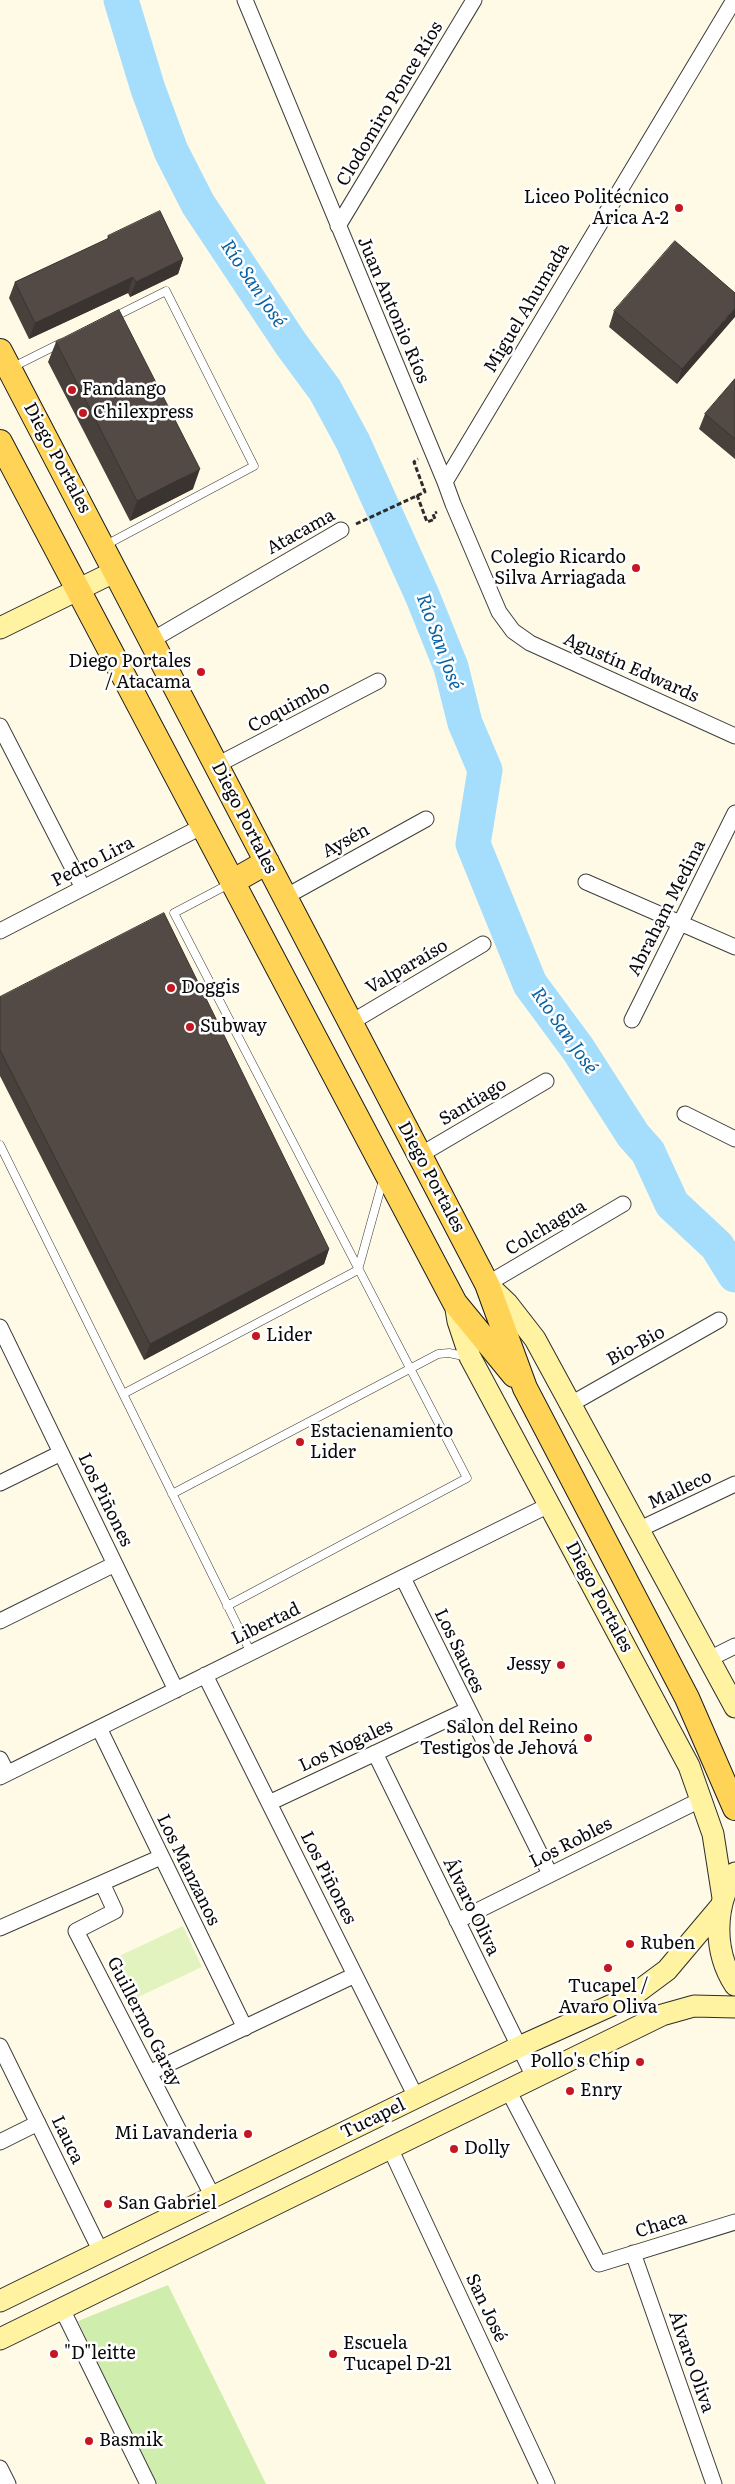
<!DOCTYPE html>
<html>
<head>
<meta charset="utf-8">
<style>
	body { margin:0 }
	canvas { display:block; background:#fffae6 }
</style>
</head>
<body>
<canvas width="735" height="2484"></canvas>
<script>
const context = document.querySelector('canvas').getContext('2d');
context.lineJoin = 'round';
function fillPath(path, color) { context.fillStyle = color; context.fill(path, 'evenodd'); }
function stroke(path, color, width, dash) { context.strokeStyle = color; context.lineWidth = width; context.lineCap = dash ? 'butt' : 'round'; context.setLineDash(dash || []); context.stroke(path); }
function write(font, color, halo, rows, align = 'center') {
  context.font = font + ' Literata,serif'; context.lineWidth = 5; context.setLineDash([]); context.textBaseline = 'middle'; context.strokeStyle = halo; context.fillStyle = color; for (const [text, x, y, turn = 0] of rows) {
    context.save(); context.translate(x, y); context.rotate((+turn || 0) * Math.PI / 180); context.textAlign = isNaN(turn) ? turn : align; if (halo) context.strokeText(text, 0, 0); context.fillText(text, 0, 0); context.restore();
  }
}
const green = new Path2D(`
	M168 2285 266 2484H155L78 2321Z`);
const pitch = new Path2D(`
	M183 1926 202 1967 134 1999 115 1958Z`);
const river = new Path2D(`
	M121 0 148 89 171 151 198 204 291 344 325 390 353 442 422 595 451 667 465 723 485 770 473 844 530 984 578 1049 633 1135 648 1152 672 1204 717 1246 735 1275`);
const path = new Path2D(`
	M417 495 427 522 435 519 433 514 437 512
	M356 524 425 492 414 462 418 459`);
const lane = new Path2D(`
	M11 368 61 343
	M104 546 254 466 166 291 112 318
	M0 1145 251 1653
	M123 1394 358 1270 383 1180
	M172 1494 438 1354 449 1353 468 1357
	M227 1606 467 1478 174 913 231 883`);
const street = new Path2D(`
	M245 0 445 482 453 504 499 612 513 631 530 643 735 736
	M338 226 474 0
	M445 482 734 0
	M152 640 341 530
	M0 726 83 888
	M217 765 378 681
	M586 882 735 947
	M285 897 426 819
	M0 931 203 826
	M632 1020 735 813
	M350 1023 483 944
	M685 1114 735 1139
	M420 1155 546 1081
	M487 1284 623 1204
	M0 1327 176 1690
	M571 1404 719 1320
	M0 1483 61 1453
	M640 1529 735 1484
	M403 1578 550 1874
	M0 1621 115 1564
	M709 1659 735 1646
	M205 1675 416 2097
	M99 1728 245 2028
	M375 1753 534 2077
	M0 1759 7 1773
	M0 1777 549 1505
	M269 1803 467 1710
	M102 1883 115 1911 76 1931 213 2197
	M457 1921 702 1799
	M0 1928 161 1857
	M0 2046 100 2250
	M149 2073 355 1975
	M508 2090 599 2264 735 2222
	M0 2142 38 2123
	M390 2148 547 2484
	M633 2253 714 2484
	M62 2309 148 2484
	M0 2468 8 2484`);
const secondary = new Path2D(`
	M0 628 116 571
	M487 1284 507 1303 535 1339 735 1707
	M455 1303 458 1321 470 1357 689 1766 713 1834 723 1898
	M735 1873C714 1906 713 1951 735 1985
	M0 2301 519 2047 632 1996 667 1970 721 1906
	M0 2339 662 2015 694 2006 735 2007`);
const primary = new Path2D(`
	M0 351 487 1284 525 1388 687 1698 735 1808
	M0 442 455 1303 514 1375
	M232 882 267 862`);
const wall = new Path2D(`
	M108 236 183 259 178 274 130 297 128 293 29 339 9 298 15 282 107 240Z
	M735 293 677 384 609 327 614 311Z
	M56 342 193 489 130 521 48 362Z
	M735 379V459L699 429 705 414Z
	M0 997 329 1249 324 1264 144 1360 0 1076Z`);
const shadedWall = new Path2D(`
	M183 259 178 274 130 297 136 282Z
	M133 277 128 293 29 339 35 323Z
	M735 308V317L677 384 682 369Z
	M200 469 193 489 130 521 137 501Z
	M329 1249 324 1264 144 1360 150 1344Z`);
const building = new Path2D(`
	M160 211 183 259 136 282 133 277 35 323 15 282 109 238 108 236Z
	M675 241 735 293V308L682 369 614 311Z
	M119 310 200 469 137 501 56 342Z
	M735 379V439L705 414Z
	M164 913 329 1249 150 1344 0 1050V997Z`);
const markers = [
	[679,208,5,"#c61621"],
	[72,390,5,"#c61621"],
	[83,413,5,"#c61621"],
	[636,568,5,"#c61621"],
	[201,672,5,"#c61621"],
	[171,988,5,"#c61621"],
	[190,1027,5,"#c61621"],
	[256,1336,5,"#c61621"],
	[300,1442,5,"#c61621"],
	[561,1665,5,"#c61621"],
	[588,1738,5,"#c61621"],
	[630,1944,5,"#c61621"],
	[608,1968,5,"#c61621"],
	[640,2062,5,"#c61621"],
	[570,2091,5,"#c61621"],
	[248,2134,5,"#c61621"],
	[454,2149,5,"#c61621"],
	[108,2204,5,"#c61621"],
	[54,2354,5,"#c61621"],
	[333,2354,5,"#c61621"],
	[89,2441,5,"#c61621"]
];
const streetNames = [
	["Clodomiro Ponce Ríos",390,104,-59],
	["Miguel Ahumada",527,308,-59],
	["Juan Antonio Ríos",393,310,67],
	["Diego Portales",57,458,62],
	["Atacama",301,532,-29],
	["Agustín Edwards",631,668,24],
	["Coquimbo",289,707,-28],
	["Diego Portales",244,818,63],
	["Aysén",346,841,-29],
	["Pedro Lira",93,862,-27],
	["Abraham Medina",667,908,-63],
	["Valparaíso",407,967,-30],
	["Santiago",473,1102,-31],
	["Diego Portales",431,1177,62],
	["Colchagua",546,1228,-31],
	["Bio-Bio",636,1346,-29],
	["Malleco",680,1490,-25],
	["Los Piñones",105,1500,64],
	["Diego Portales",599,1597,62],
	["Libertad",266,1624,-26],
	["Los Sauces",459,1651,64],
	["Los Nogales",346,1746,-25],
	["Los Robles",571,1843,-27],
	["Los Manzanos",188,1870,64],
	["Los Piñones",328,1878,63],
	["Álvaro Oliva",471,1907,64],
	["Guillermo Garay",144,2022,63],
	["Tucapel",373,2119,-26],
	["Lauca",67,2140,64],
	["Chaca",661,2225,-17],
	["San José",486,2308,65],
	["Álvaro Oliva",691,2362,71]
];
const poiNames = [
	["Liceo Politécnico",669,198,"right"],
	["Arica A-2",669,219,"right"],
	["Fandango",82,390],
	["Chilexpress",93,413],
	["Colegio Ricardo",626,558,"right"],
	["Silva Arriagada",626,579,"right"],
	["Diego Portales",191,662,"right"],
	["/ Atacama",191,683,"right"],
	["Doggis",181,988],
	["Subway",200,1027],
	["Lider",266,1336],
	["Estacienamiento",310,1432],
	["Lider",310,1453],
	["Jessy",551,1665,"right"],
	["Salon del Reino",578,1728,"right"],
	["Testigos de Jehová",578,1749,"right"],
	["Ruben",640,1944],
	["Tucapel /",608,1987,"center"],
	["Avaro Oliva",608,2008,"center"],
	["Pollo's Chip",630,2062,"right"],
	["Enry",580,2091],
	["Mi Lavanderia",238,2134,"right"],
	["Dolly",464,2149],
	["San Gabriel",118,2204],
	["Escuela",343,2344],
	["Tucapel D-21",343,2365],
	["\"D\"leitte",64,2354],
	["Basmik",99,2441]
];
const waterNames = [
	["Río San José",253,284,56],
	["Río San José",439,642,70],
	["Río San José",564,1031,55]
];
fillPath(green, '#cfedad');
fillPath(pitch, '#e2f3c0');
stroke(river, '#a5ddfc', 35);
stroke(lane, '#3d3d3d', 9);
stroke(street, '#3d3d3d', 17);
stroke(secondary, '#2c2c2c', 23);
stroke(primary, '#1b1b1b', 26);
stroke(path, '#2c2c2c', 3, [5, 2.5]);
stroke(lane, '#fff', 8);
stroke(street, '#fff', 15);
stroke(secondary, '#fff3a1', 21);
stroke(primary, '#ffd456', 24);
fillPath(wall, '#47403b');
fillPath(shadedWall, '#3a3430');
fillPath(building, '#534a45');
stroke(building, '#3a3430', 1);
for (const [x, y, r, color] of markers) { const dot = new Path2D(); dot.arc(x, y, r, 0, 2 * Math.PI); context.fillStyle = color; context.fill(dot); stroke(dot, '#fff', 2); }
write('18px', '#0a0a0a', '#fff', streetNames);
write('18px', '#0a0a0a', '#fff', poiNames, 'left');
write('italic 19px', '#0963a5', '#fff', waterNames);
</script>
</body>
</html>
